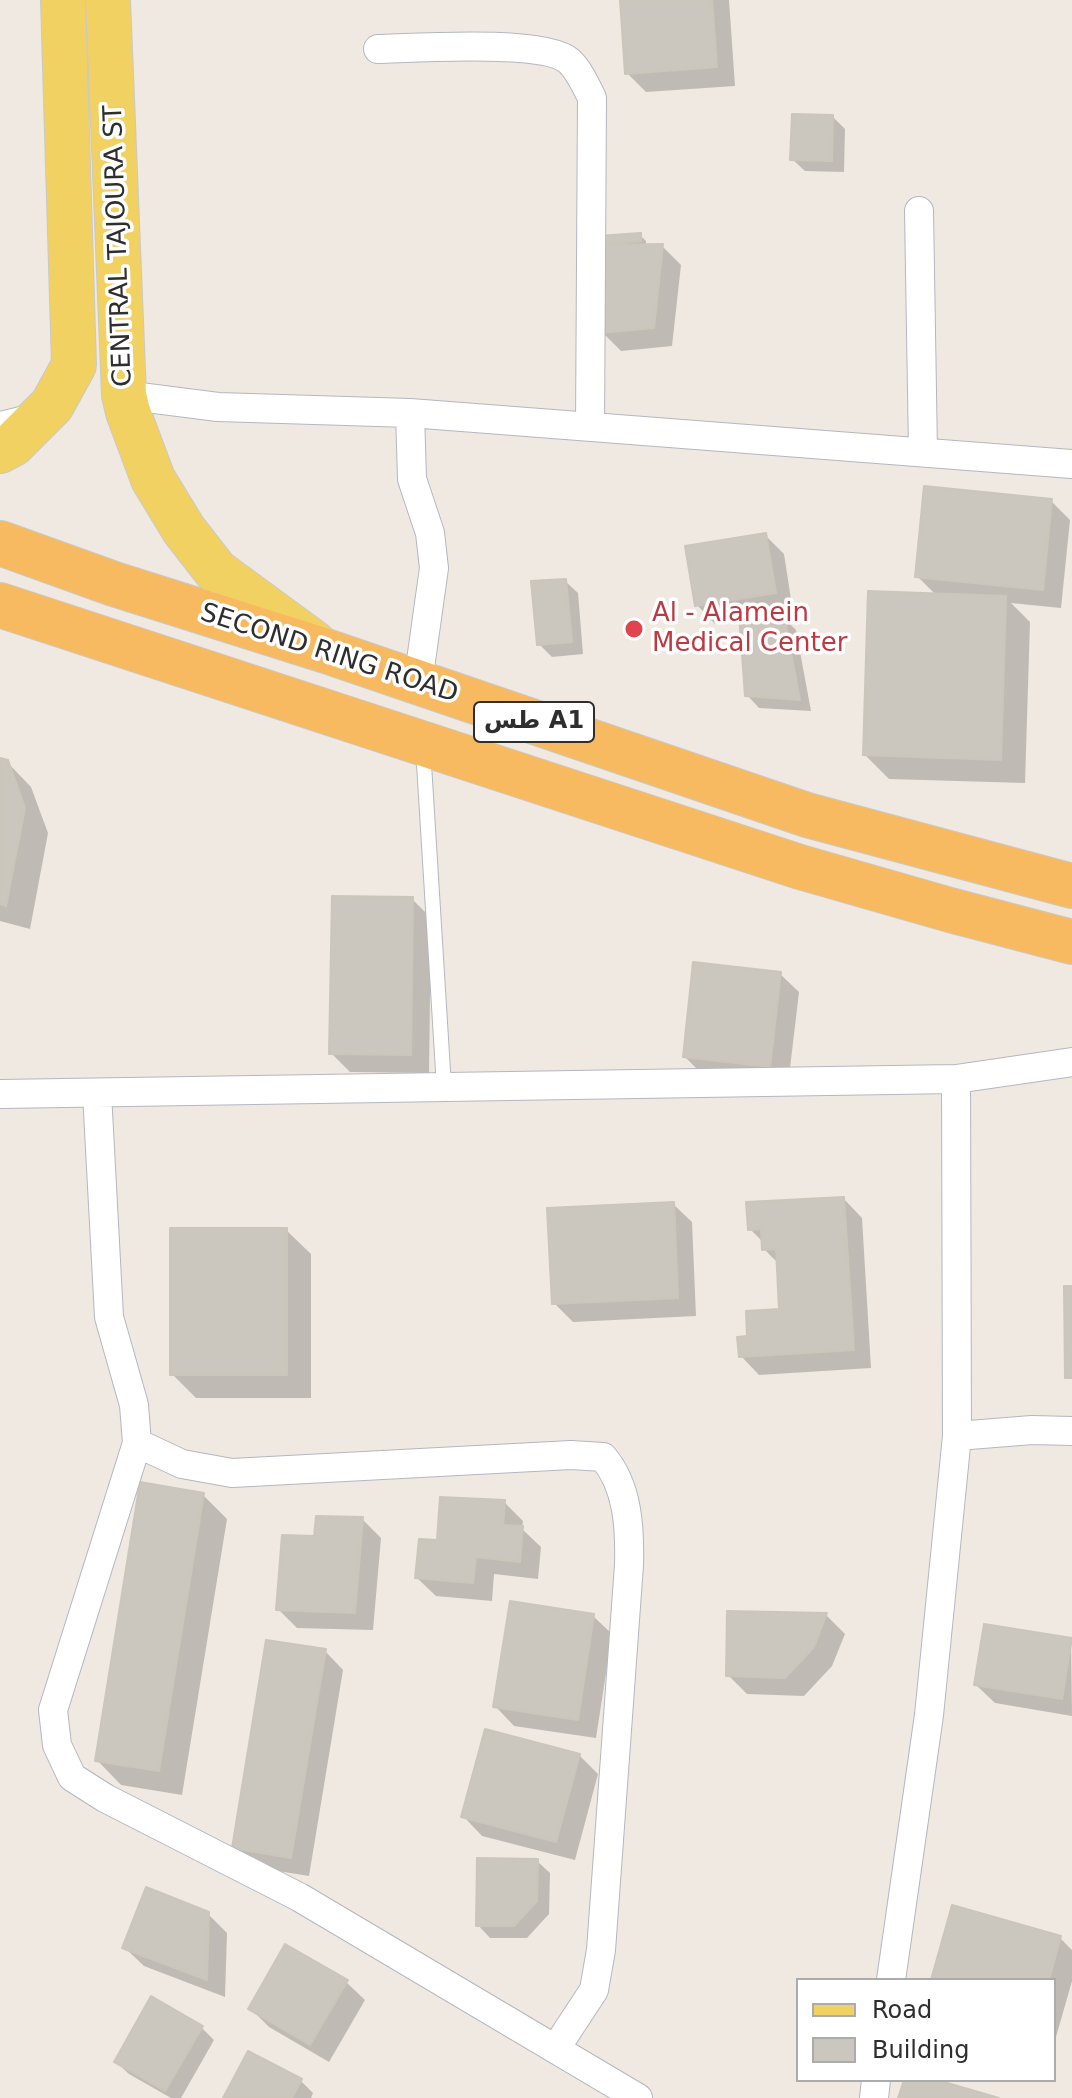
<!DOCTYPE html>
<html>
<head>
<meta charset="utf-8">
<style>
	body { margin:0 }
	#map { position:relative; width:1072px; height:2098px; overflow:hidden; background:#efe9e1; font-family:"DejaVu Sans",sans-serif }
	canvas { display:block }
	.legend { position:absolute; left:796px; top:1978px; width:260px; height:104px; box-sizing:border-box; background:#fff; border:2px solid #ababab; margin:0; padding:10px 14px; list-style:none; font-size:24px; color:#2e2e2e }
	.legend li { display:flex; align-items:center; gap:16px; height:40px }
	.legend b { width:40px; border:2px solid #ababab }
</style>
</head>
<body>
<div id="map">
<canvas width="1072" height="2098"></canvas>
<ul class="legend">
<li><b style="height:10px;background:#f2d163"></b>Road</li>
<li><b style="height:22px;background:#cbc7bf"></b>Building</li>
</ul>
</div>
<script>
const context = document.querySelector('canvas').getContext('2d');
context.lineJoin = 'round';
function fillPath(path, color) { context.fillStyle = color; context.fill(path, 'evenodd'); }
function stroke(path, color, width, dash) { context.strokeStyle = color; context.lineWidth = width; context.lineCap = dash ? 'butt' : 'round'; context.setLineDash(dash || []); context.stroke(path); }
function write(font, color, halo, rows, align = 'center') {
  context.font = font + ' "DejaVu Sans",sans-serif'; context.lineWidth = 7; context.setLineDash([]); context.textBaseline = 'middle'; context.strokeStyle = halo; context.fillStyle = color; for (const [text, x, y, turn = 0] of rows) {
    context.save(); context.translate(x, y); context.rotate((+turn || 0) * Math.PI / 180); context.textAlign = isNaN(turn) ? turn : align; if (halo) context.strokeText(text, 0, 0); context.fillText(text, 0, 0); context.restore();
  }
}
const shadow = new Path2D(`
	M622 0H729L735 86 646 92 627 73Z
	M833 117 845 129 844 172 805 171 792 159Z
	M640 235 646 241V246H662L681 265 672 346 621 351 602 332 599 237Z
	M1051 501 1070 520 1061 608 1011 603 1030 622 1025 783 889 779 865 755 936 595 917 576Z
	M765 535 784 554 793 612 780 614 796 630 811 711 759 708 747 695 742 620 715 624 697 605Z
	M565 581 578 593 583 654 552 657 539 644Z
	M0 760 7 762 31 787 48 833 30 929 0 921Z
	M412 899 431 918 429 1073 350 1072 331 1053Z
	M780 974 799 992 788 1085 704 1076 685 1057Z
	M844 1199 862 1218 871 1368 759 1375 741 1356 750 1338 782 1311 779 1264 764 1249V1243L750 1229Z
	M673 1204 692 1222 696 1316 573 1322 554 1303Z
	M286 1230 311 1254V1398H196L172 1374Z
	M203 1495 227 1519 182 1795 121 1785 97 1760Z
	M504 1502 523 1521 522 1529 541 1547 538 1579 494 1574 492 1601 436 1596 417 1578 439 1543Z
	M362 1519 381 1538 373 1630 297 1628 278 1609 316 1538Z
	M826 1615 845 1634 832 1666 804 1696 747 1694 728 1675Z
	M593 1616 612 1634 596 1738 514 1726 496 1707Z
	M1071 1640 1072 1716 995 1703 976 1685Z
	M325 1651 343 1670 309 1876 253 1867 234 1848Z
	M579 1755 598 1774 575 1860 482 1836 464 1817Z
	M537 1861 550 1873 549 1914 527 1938H490L478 1925Z
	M208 1914 227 1933 225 1997 144 1966 125 1948Z
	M1060 1938 1072 1950V1981L1054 2044V1980H933Z
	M346 1982 365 2000 329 2062 269 2027 251 2009Z
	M202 2028 214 2040 181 2098H171L129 2074 116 2062Z
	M301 2081 313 2093 311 2098H225Z`);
const building = new Path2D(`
	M620 0H712L717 67 625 74Z
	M792 114 833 115 832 161 790 160Z
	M641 233V241L599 245 597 236Z
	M663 244 654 328 600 333 599 245Z
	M924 486 1052 499 1043 590 915 577Z
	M766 533 776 593 695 606 685 546Z
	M566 579 572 642 537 645 531 581Z
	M868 591 1006 596 1001 760 863 755Z
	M739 614 784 615 800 700 745 696Z
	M0 758 8 760 25 808 6 906 0 904Z
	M332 896 413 897 411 1055 329 1054Z
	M693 962 781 972 770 1067 683 1057Z
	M844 1197 854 1350 739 1357 737 1337 747 1336 746 1311 779 1309 776 1249 762 1250 761 1229 748 1230 746 1202Z
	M674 1202 678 1298 552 1304 547 1208Z
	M170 1228H287V1375H170Z
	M1064 1286H1072V1378H1065Z
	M140 1482 204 1493 159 1771 95 1761Z
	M440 1497 505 1500 503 1525 523 1526 520 1562 476 1557 473 1583 415 1578 419 1539 437 1540Z
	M316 1516 363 1517 355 1613 276 1610 282 1535 314 1536Z
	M510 1601 594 1614 578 1720 493 1707Z
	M727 1611 827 1613 814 1647 785 1678 726 1676Z
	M984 1624 1072 1638 1062 1699 974 1685Z
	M266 1640 326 1649 291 1858 232 1848Z
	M485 1729 580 1754 556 1842 461 1817Z
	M477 1858 538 1859 537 1901 514 1926H476Z
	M146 1887 209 1912 207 1980 122 1948Z
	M952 1905 1061 1936 1049 1980H931Z
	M285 1944 348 1980 310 2045 248 2009Z
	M151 1996 203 2026 165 2091 114 2062Z
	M248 2051 302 2079 292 2098H223Z
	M904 2080H937L999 2098H898Z`);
const service = new Path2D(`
	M0 419 28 412
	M423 748 444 1087`);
const minor = new Path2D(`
	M378 49C416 48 544 39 569 61 579 70 586 86 592 98L590 427
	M919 211 923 452
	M124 395 218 407 410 413 1072 464
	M410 413 412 479 430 533 434 568 418 682
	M97 1093 109 1317 134 1405 137 1443 53 1710 57 1745 72 1777 105 1798 299 1897 638 2098
	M0 1094 956 1079 1072 1062
	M957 1436 1032 1430 1072 1431
	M137 1443 182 1464 232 1473 571 1455 603 1457C628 1486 630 1528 629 1565L601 1950 594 1990 556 2048
	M891 1980 929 1715 957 1436 956 1079
	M874 2098 876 2080`);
const primary = new Path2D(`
	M108 0 124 395 128 412 153 479 184 530 216 571 314 643
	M0 451 13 444 52 405 74 365 63 0`);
const trunk = new Path2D(`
	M0 543 114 584 326 651 807 815 1072 886
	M0 605 800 867 950 910 1072 942`);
const markers = [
	[634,629,10,"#e0444e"]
];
const shields = [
	[534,722,120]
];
const shieldNames = [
	["طس A1",534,722]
];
const streetNames = [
	["CENTRAL TAJOURA ST",119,246,-92],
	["SECOND RING ROAD",329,654,18]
];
const healthNames = [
	["Al - Alamein",652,614],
	["Medical Center",652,644]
];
fillPath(shadow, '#0003');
fillPath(building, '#cbc7bf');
stroke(building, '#cbc5ba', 2);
stroke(service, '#b4b7c1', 16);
stroke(minor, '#b4b7c1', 30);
stroke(primary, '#c9c9c9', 46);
stroke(trunk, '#c9c9c9', 46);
stroke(service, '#fff', 14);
stroke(minor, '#fff', 28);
stroke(primary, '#f2d163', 44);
stroke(trunk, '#f8ba60', 44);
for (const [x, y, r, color] of markers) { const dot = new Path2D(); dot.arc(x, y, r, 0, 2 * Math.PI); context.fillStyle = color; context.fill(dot); stroke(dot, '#fff', 3); }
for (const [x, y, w] of shields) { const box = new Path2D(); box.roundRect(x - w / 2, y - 20, w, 40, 6); context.fillStyle = '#fff'; context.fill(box); stroke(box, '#2e2e2e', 2); }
write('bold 24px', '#2e2e2e', null, shieldNames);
write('26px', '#2e2e2e', '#fff', streetNames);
write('26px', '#be3a42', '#fff', healthNames, 'left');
</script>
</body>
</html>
